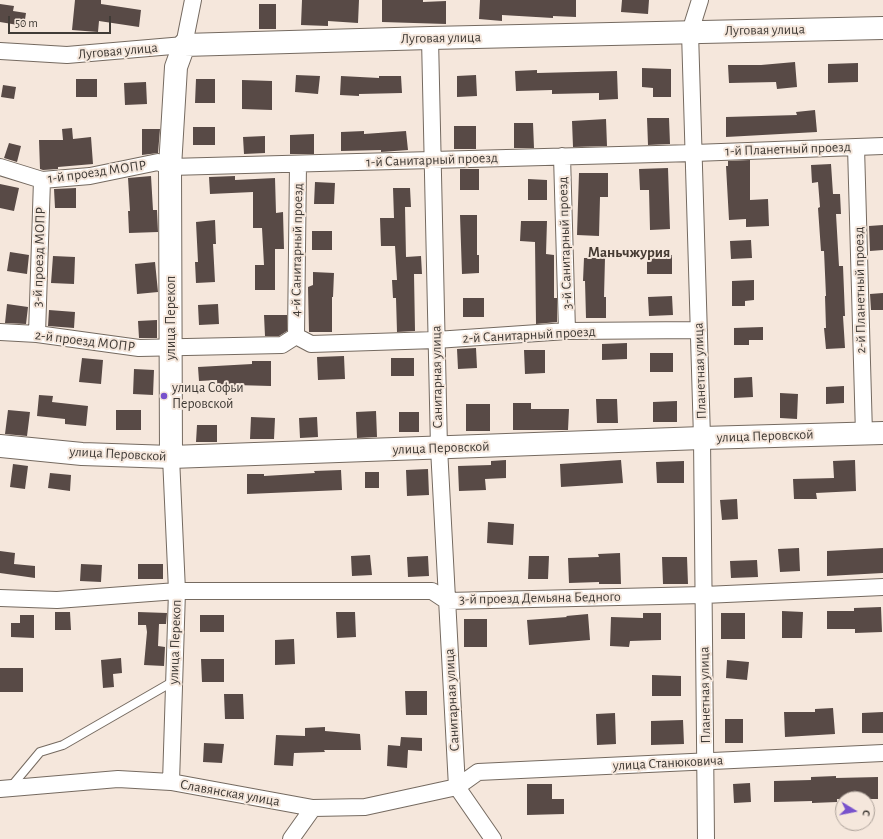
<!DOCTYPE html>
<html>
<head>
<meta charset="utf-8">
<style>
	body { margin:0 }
	#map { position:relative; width:883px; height:839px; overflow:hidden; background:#f5e7dc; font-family:"Alegreya Sans",sans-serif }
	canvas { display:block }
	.north { position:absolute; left:835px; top:791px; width:40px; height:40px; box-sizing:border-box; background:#f5e7dc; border:1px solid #ada29a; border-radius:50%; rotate:100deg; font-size:11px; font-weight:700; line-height:16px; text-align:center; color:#403b36 }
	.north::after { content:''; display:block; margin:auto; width:14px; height:18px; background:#7852cc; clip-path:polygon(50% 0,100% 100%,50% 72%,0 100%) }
	.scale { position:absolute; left:8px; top:16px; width:103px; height:18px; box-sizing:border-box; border:2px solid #403b36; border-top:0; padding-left:5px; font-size:12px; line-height:14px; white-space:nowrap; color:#403b36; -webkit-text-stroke:3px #f5e7dc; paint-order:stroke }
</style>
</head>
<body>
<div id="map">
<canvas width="883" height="839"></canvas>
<div class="north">С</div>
<div class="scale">50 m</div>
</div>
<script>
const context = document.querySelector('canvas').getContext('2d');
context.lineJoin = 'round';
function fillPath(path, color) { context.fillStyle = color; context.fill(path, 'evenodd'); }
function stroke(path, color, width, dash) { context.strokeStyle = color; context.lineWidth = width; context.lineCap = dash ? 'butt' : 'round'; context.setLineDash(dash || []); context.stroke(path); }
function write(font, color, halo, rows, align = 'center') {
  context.font = font + ' "Alegreya Sans",sans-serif'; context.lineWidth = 4; context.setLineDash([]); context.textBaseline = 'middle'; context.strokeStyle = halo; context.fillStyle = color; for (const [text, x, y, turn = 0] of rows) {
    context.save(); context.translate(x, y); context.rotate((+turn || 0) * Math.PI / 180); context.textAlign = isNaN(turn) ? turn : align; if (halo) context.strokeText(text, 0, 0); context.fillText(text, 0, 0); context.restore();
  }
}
const building = new Path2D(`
	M75 0H101V4L141 10 139 27 99 21 98 32 72 30Z
	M302 0H359L358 23 328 21V26L301 25Z
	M382 0H423V2L446 1V24L382 22Z
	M480 0H576V17L553 16V18L502 15V21L479 19Z
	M622 0H649L648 14 621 12Z
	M0 4 14 6 13 11 26 13 24 26 0 22Z
	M259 4H276V29H259Z
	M795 62 797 87 777 89 776 82 729 83 728 65H761Z
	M858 63V82L828 83V64Z
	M642 68 671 69V97H653V88L642 87Z
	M537 70V73L617 71 618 99 599 100V93L552 94V90L516 91 515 71Z
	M296 75 320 76 318 94 295 92Z
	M476 75 477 96 457 97V76Z
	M341 76 379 78V76H401L402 93 359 94V96L340 95Z
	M76 79H97V97H76Z
	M196 79H215V103H195Z
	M242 80 272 81V110L242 109Z
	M146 82 147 104 125 105 124 83Z
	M3 85 16 87 14 99 1 97Z
	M815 110 817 132 726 137V117L797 115 796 112Z
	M647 118H669L670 144 648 145Z
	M606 119 607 146 573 147 572 121Z
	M514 123H533L534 148H514Z
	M454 126H476V149H454Z
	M193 127H215V145H193Z
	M72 128 73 139 91 137 93 164 58 167V169L43 170 40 169 39 140H63L62 129Z
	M142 129H160L158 153 142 155Z
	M364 131V134L406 131 408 150 381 152V150L341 151V132Z
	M314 134V154H290V135Z
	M265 136V153L244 154 243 137Z
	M9 143 21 146 17 162 4 158Z
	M750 160V200L768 199 769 226 746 227V219L729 220 726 166H728V161Z
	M831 164 833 194H840L841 214H836L839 266H843L845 316H843L845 348 826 349 824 328H826L825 296H826L824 251H821L818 208 820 207 818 182 812 183 811 165Z
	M668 168 670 229 650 230 649 190H640L639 169Z
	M460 169H479V190H460Z
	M579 173H608V197H600L599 236 577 235Z
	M151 176 153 210H157L158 232 129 233 128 211H130L128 178Z
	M235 176V180L275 178 276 213 283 212 284 249H275V290H255V265H264L262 228H253V192L210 194 209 177Z
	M528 179 547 180V200H528Z
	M315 182 335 183 334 204H314Z
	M0 184 19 188 14 211 0 208Z
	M76 188V208H55L54 189Z
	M393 188H410L411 207H405L406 257 421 256 422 274H414L415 331 397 332 396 298H393L392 280H397L395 246H381L380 218H394Z
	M460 215H477V255H479V273L462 274Z
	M215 220 216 244H213L215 282 196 283 195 262H198L196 222Z
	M521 221H547L546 254 554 255V298H557V322L536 324 535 242 520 241Z
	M883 225V250L870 251 869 226Z
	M312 231H332V250H312Z
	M751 240 752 258 731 259 730 241Z
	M10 252 29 255 27 274 7 271Z
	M647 255H672V274H647Z
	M53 256 75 257 74 284 51 283Z
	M584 258H605L604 297H606V318H586L585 281H583Z
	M155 262 158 292 137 294 135 264Z
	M313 272 334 273 333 297H332V332H309L308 287 313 285Z
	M754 280V300L745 301V306H732V281Z
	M883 293V310H871L870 294Z
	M672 296 673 315 649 316 648 297Z
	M463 298H484V317H463Z
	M7 304 28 307 26 324 5 323Z
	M218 304 219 324 199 325 198 305Z
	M49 310 75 312 74 328 48 326Z
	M264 315H287V331L279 336H265Z
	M157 320V338H139L138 321Z
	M763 327V340H749V345H734V328Z
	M627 343V359L602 360V344Z
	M476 348 477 368 458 369 457 349Z
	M524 350H545V373L525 374Z
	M650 353H673V372H650Z
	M344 356 345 379 318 380 317 357Z
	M82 358 103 360 101 384 79 382Z
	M391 358H414V376H391Z
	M252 361H271V386L235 385V390L218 391 217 380 199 381 198 367 252 364Z
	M134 369 154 370 153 395 133 394Z
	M752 377 753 397 734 398V378Z
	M844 386V403L826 404V387Z
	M780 393 798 394 797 419 780 418Z
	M39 395 53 396 52 402 88 406 86 426 65 424V419L37 416Z
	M596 399H617L618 423H597Z
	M677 401V422H653V402Z
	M513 403H531V409H569L568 430H513Z
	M466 404H490V431H466Z
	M8 410 30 412 27 436 5 434Z
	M116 410H141V430H116Z
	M376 411 377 437 357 438 356 412Z
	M399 412H419V432H399Z
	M251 417 275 418 274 439H250Z
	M317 417 318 437 300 438 299 418Z
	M197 425H217V442H196Z
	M506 460V478L485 479 486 490 459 491 458 466 491 465V461Z
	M621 460 623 483 561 487 560 464Z
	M855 460 856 491 816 493 817 499H794L793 479 834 478 833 461Z
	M684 461V483H657L656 462Z
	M13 464 28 466 25 489 10 487Z
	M428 469 429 495 407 496 406 470Z
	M341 470 342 490 247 494V474H264V476L315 473 314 471Z
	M365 472H379V488H365Z
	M50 473 71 475 70 491 48 488Z
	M737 499 738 519 722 520 720 500Z
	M488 522 514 524 513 545 487 543Z
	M799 548 800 571 780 572 778 549Z
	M883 548V573L827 576V551Z
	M0 551 15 553 14 564 35 566V578L0 573Z
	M620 553 621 584H599V582L569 583 568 558 599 557 598 554Z
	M370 555 372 575 352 576 351 556Z
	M428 556 429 576 408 577 407 557Z
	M529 556H549L548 579H528Z
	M662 557H687L688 584H663Z
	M757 560 758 577 731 578 730 561Z
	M81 564 102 565 101 582 80 581Z
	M138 564H163V579H138Z
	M881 607 882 632 855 633V629H827V611H854V608Z
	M782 611 803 612 802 638H782Z
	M55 612H70L71 630H55Z
	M138 612 167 613 166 624H159L158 646 165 647 164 666 144 665 147 632 146 625H138Z
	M336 612H355L356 637 337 638Z
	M643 613H661V640L630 641 629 647 610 646 611 617 643 618Z
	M721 613H745V639H721Z
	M588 614 590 640 529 645 527 620 567 617 566 616Z
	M20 615H34V638L11 637V623H20Z
	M200 615H224V632H200Z
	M464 619H487V647H464Z
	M294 639 295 664 275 665V640Z
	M121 658 122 673 113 674 114 687 103 688 101 660Z
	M201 659H224V682H202Z
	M727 660 749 662 747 680 726 678Z
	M0 668H23V692H0Z
	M652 675 681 676V696H652Z
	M405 691H427V715H406Z
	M224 694H243L244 719H225Z
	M833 708 835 734 785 737 784 712H815V709Z
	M883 712V733H862V713Z
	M615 713 616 744 597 745 596 714Z
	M725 719H743V743H725Z
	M683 720 684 744 651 745V721Z
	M325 727V731L360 734 361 750H324L325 752 294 753 293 766 274 765 276 735 305 736V728Z
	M401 737 422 738V751L408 750 407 768 387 766 388 745 400 746Z
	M204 743 224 744 222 763 203 762Z
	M836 776V778L878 777V799H837V802L812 803V801L774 802V781L811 780V777Z
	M750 783 751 802 734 803 733 784Z
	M527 784H552V799H564V814L527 815Z`);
const lane = new Path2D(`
	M10 788 40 752 63 745 174 681`);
const street = new Path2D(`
	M700 0 690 32 702 438 706 839
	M430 38 439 448 457 787
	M0 51 67 55 184 45 193 0
	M856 147 864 434
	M562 156 567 331
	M0 167 42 180 90 176 158 162 170 167 694 153 883 146
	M0 332 37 334 139 348 282 345 296 336 311 344 436 340 567 331 699 330
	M37 334 42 180
	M296 336 298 164
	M171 457 177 591 171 782
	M0 598 57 600 177 591H432L447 601 704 595 883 587
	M457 787 493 839
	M0 789 118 779 171 782 313 808 365 807 457 787 478 772 883 753
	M291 839 313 808`);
const secondary = new Path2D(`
	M0 446 82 454 171 457 702 438 883 433
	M171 457 170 167 176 67 184 45 430 38 883 28`);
const markers = [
	[164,396,4,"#7852cc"]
];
const streetNames = [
	["Луговая улица",765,30,-1],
	["Луговая улица",441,38,-1],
	["Луговая улица",118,51,-5],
	["1-й Планетный проезд",788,149,-2],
	["1-й Санитарный проезд",432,160,-2],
	["1-й проезд МОПР",97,172,-8],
	["3-й Санитарный проезд",565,243,-92],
	["4-й Санитарный проезд",297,250,-89],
	["3-й проезд МОПР",39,257,-88],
	["2-й Планетный проезд",860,290,-91],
	["улица Перекоп",171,318,-90],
	["2-й Санитарный проезд",529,335,-3],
	["2-й проезд МОПР",85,341,7],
	["Планетная улица",700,371,-92],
	["Санитарная улица",437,377,-91],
	["улица Перовской",765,436,-2],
	["улица Перовской",441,448,-2],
	["улица Перовской",118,454,3],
	["3-й проезд Демьяна Бедного",540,598,-1],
	["улица Перекоп",175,642,-88],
	["Планетная улица",705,695,-91],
	["Санитарная улица",452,700,-93],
	["улица Станюковича",668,763,-3],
	["Славянская улица",230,793,10]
];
const poiNames = [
	["улица Софьи",172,388],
	["Перовской",172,404]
];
const neighbourhoodNames = [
	["Маньчжурия",629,252]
];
fillPath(building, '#584a46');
stroke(lane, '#756a60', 10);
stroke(street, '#756a60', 18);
stroke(secondary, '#756a60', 24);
stroke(lane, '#fff', 8);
stroke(street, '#fff', 16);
stroke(secondary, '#fff', 22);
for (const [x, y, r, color] of markers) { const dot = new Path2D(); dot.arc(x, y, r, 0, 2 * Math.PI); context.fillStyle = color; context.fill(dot); stroke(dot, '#f5e7dc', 1.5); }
write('14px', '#403b36', '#f5e7dc', streetNames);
write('14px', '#403b36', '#f5e7dc', poiNames, 'left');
write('bold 15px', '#463b33', '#f5e7dc', neighbourhoodNames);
</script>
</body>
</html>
